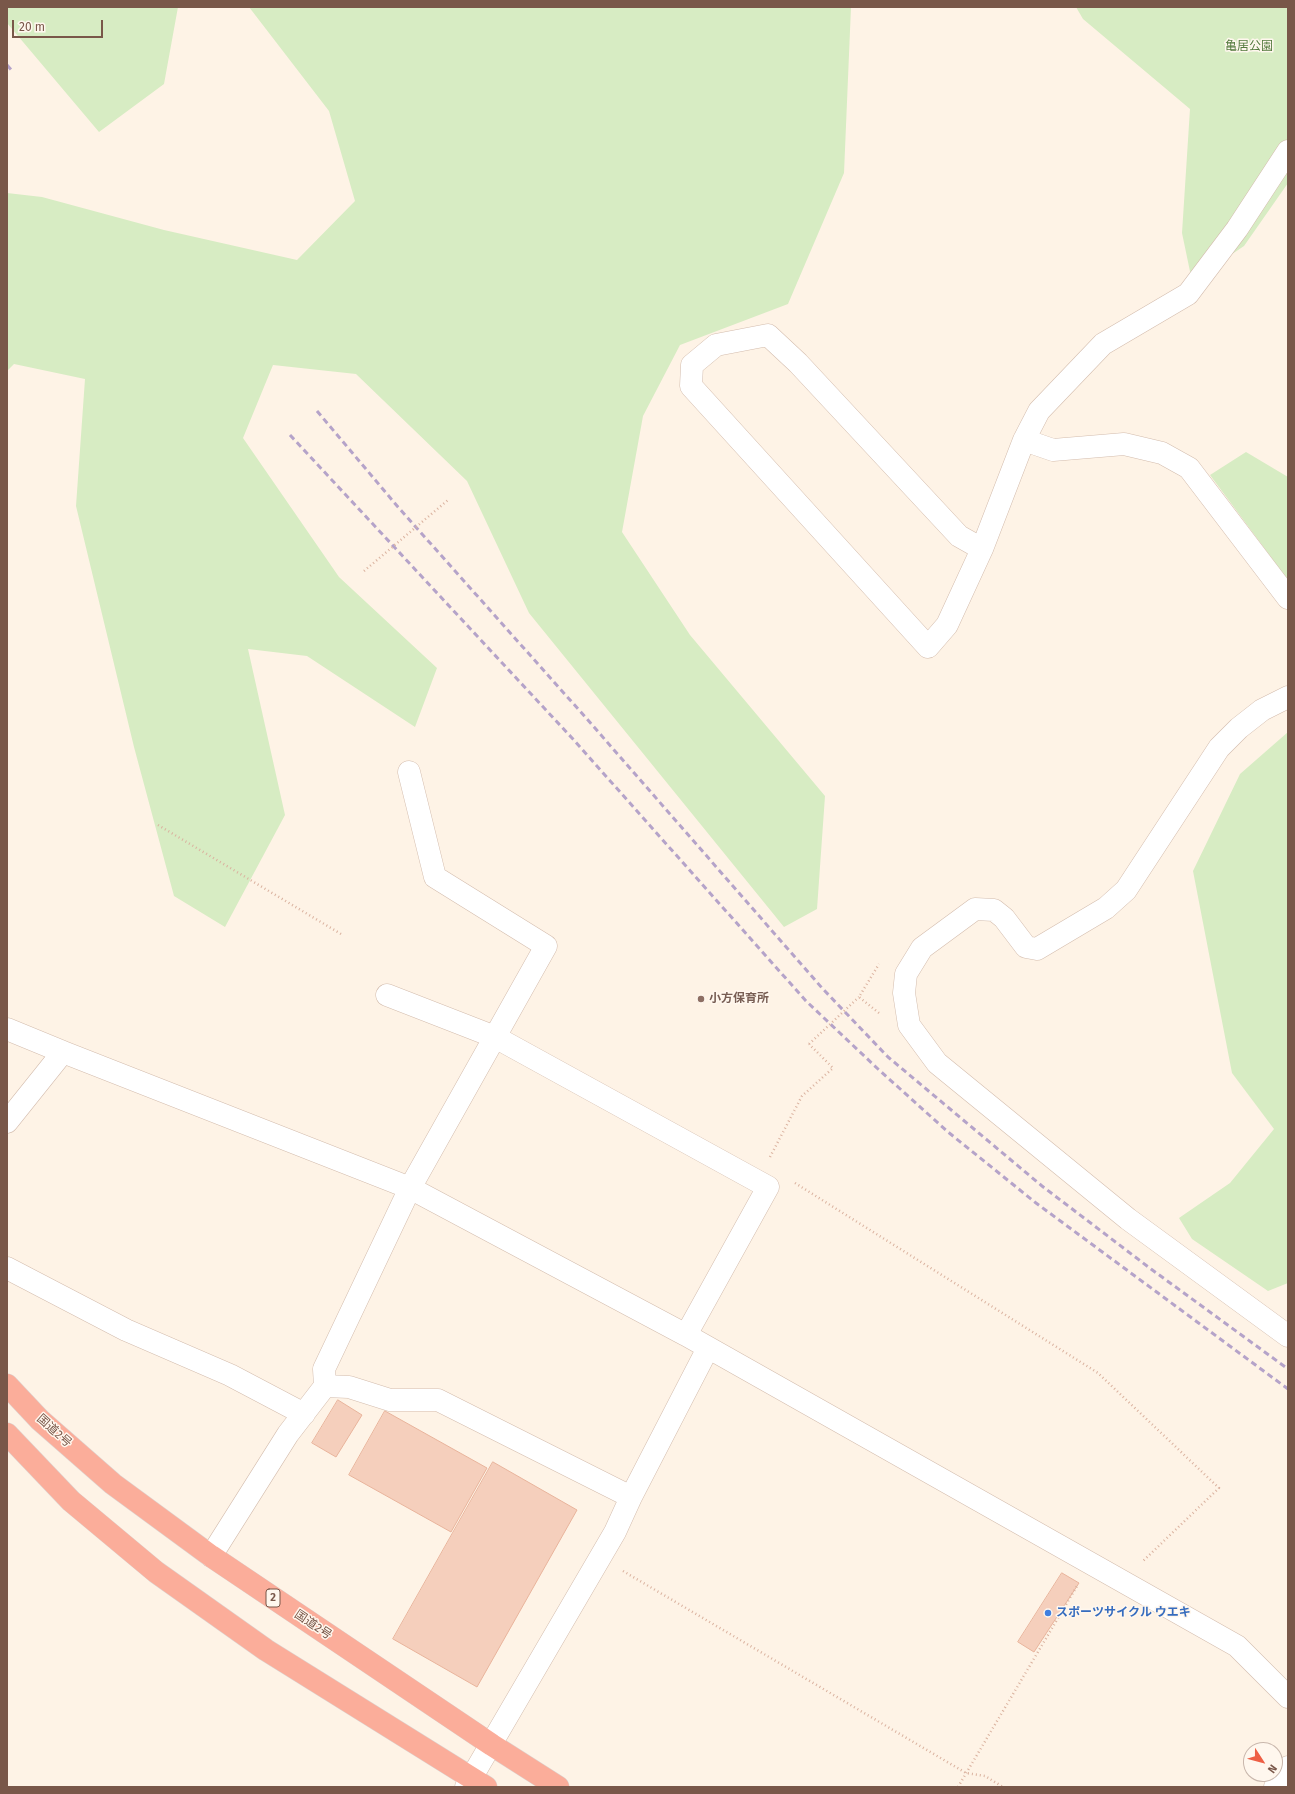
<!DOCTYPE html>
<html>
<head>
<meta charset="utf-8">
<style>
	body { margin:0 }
	#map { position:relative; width:1295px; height:1794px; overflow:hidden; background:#fef3e6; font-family:"Fira Sans",sans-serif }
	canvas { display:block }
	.frame { position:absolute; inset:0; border:8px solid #795749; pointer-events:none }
	.north { position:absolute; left:1243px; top:1742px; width:40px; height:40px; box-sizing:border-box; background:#fff7ee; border:1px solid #c9b7ac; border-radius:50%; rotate:126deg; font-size:11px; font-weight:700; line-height:16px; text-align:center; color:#795749 }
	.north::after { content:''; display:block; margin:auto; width:14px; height:18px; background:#ee5f45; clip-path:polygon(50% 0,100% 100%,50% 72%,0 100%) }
	.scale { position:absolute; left:12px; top:20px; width:91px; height:18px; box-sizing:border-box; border:2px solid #795749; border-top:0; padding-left:5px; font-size:12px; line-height:14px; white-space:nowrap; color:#795749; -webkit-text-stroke:3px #fff7ee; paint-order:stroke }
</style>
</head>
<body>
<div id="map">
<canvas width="1295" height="1794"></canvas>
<div class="frame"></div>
<div class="north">N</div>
<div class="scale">20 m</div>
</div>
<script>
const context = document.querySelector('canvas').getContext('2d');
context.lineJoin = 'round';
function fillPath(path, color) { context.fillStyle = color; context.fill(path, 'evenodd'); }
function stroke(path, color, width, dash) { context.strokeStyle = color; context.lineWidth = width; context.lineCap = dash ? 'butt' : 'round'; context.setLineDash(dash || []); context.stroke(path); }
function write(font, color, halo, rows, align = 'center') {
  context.font = font + ' "Fira Sans","Noto Sans JP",sans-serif'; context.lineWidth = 3; context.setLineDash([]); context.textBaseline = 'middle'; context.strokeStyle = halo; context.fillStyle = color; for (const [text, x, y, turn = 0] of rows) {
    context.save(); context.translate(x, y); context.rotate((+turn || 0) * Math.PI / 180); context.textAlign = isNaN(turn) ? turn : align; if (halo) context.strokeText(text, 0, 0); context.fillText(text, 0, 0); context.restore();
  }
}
const green = new Path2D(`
	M7 7H178L164 84 99 132 7 23Z
	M249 7H851L844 173 788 304 680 345 643 416 622 532 690 635 825 796 817 909 784 927 529 613 467 481 356 374 273 365 243 438 339 577 437 668 415 727 307 656 248 649 285 815 225 927 174 896 134 747 76 506 85 379 14 364 7 371V193L42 197 164 230 297 260 355 201 329 111Z
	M1076 7H1288V183L1244 246 1192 281 1182 233 1190 109 1083 19Z
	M1246 452 1288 477V580L1210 475Z
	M1288 732V1283L1268 1291 1192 1239 1179 1218 1230 1183 1274 1129 1232 1073 1193 871 1240 774Z`);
const building = new Path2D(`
	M338 1400 362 1415 336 1457 312 1443Z
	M385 1411 487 1468 451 1532 349 1475Z
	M493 1462 577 1510 477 1687 393 1639Z
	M1062 1573 1079 1583 1034 1652 1018 1642Z`);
const path = new Path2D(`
	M158 825 341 934
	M879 1013 859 997 879 964
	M770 1157 802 1096 833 1068 809 1044
	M795 1183 1098 1373 1219 1488 1142 1562
	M623 1571 966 1773 985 1776 1003 1787
	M958 1787 1077 1586`);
const minor = new Path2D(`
	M1024 440 1053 450 1124 444 1162 453 1189 468 1288 598
	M982 549 959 536 798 363 768 335 716 345 692 365 691 386 928 647 947 625 982 549 1024 440 1039 411 1103 344 1188 294 1237 229 1288 151
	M1288 697 1262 710 1239 728 1219 748 1126 890 1106 908 1037 949 1026 947 1004 918 994 910 975 909 922 948 906 974 904 993 909 1025 937 1063 1128 1219 1288 1336
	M387 995 495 1037 768 1187 686 1335
	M7 1029 63 1052 7 1122
	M63 1052 410 1188 686 1335 1237 1646 1288 1697
	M7 1268 126 1330 230 1375 304 1414
	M325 1386 349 1387 390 1400H438L631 1497
	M211 1556 288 1434 325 1386 324 1369 410 1188 546 946 435 877 409 772
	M466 1787 615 1532 631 1497 708 1348
	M1275 1787 1288 1767`);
const highway = new Path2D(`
	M7 1385 40 1420 113 1484 211 1556 492 1745 558 1787
	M7 1434 71 1501 156 1572 266 1650 486 1787`);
const rail = new Path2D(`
	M7 65 13 72
	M317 411 398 507 587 719 822 988 888 1057 1042 1186 1151 1269 1288 1369
	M290 435 572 738 806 1001 878 1069 948 1132 1036 1203 1288 1389`);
const pathBridge = new Path2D(`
	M364 571 448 500
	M809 1044 859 997`);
const markers = [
	[701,999,4,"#8d6e63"],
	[1048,1613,4,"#3f7fe0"]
];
const shields = [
	[273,1598,14]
];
const shieldNames = [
	["2",273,1598]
];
const parkNames = [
	["亀居公園",1249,47]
];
const educationNames = [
	["小方保育所",709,999]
];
const streetNames = [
	["国道2号",54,1431,42],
	["国道2号",313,1625,34]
];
const shopNames = [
	["スポーツサイクル ウエキ",1056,1613]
];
fillPath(green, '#d7ecc3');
fillPath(building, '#f5cfbc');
stroke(building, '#e8b39b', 1);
stroke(minor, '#d3bcad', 23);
stroke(highway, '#dcd3d0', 23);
stroke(path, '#dab29f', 2.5, [1, 3]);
stroke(minor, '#fff', 22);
stroke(highway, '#fbad9a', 22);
stroke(rail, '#b5a3c9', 3, [6, 4]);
stroke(pathBridge, '#dab29f', 2.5, [1, 3]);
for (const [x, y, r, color] of markers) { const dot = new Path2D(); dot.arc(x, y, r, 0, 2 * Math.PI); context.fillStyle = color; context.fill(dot); stroke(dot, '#fff7ee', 1.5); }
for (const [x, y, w] of shields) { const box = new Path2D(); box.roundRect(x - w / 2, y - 9, w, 18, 3); context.fillStyle = '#fff7ee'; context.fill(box); stroke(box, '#795749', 1); }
write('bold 11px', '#795749', null, shieldNames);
write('12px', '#537a3d', '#fff7ee', parkNames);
write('bold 12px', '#785e54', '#fff7ee', educationNames, 'left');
write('12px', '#795749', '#fff7ee', streetNames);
write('bold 12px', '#366cbe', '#fff7ee', shopNames, 'left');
</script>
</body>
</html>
